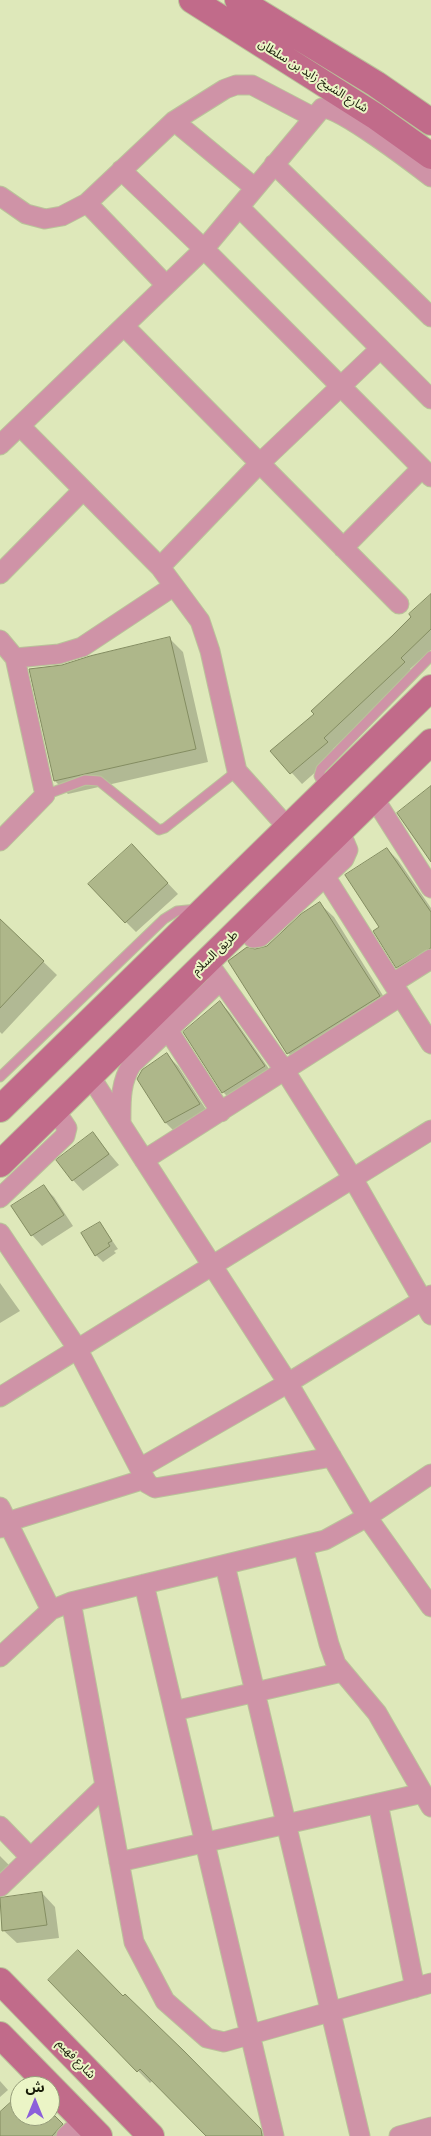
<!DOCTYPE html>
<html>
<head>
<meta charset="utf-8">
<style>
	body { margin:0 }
	#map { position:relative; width:431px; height:2136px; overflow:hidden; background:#dee8ba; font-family:Montserrat,"Noto Sans Arabic",sans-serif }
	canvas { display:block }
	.north { position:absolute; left:10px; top:2076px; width:50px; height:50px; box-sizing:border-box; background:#ebf5c6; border:1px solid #969d7a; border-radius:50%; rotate:0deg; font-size:14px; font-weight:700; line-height:20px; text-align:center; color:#171a08 }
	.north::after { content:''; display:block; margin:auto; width:18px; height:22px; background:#8c60da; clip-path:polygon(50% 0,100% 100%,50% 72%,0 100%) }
</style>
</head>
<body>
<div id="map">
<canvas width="431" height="2136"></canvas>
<div class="north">ش</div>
</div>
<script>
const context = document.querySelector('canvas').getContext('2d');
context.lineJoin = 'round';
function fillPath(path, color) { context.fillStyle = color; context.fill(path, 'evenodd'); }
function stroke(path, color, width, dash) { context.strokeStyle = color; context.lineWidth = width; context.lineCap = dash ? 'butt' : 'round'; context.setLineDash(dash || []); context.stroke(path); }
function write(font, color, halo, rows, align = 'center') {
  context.font = font + ' Montserrat,"Noto Sans Arabic",sans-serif'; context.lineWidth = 4; context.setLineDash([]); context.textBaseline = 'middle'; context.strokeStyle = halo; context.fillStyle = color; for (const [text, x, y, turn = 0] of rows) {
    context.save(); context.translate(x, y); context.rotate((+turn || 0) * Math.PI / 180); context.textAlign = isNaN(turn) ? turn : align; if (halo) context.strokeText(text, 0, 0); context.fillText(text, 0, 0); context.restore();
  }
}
const shadow = new Path2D(`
	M431 596V650L410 669 414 673 333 749 337 753 302 784 272 751 315 714Z
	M170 639 183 652 208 762 68 794 55 781 62 666Z
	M387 849 398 860 431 908V964L408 977 397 967 381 928Z
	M142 856 178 894 136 932 126 922Z
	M320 904 334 917 392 1010 301 1067 288 1053 255 950 268 947Z
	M0 920 57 975 2 1034 0 1032Z
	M220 1002 230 1013 274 1076 234 1103 223 1092 184 1032Z
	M167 1055 178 1066 209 1114 176 1133 166 1123 138 1079Z
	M93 1134 119 1165 83 1191 73 1180Z
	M44 1187 54 1197 73 1226 42 1246 32 1235Z
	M100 1223 118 1249 114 1251 116 1253 103 1262 96 1255Z
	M0 1283 20 1311 0 1323Z
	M0 1856 14 1870 0 1884Z
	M42 1893 55 1907 59 1938 17 1943 3 1930 0 1899Z
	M78 1952 266 2136H207L153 2080 150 2083 49 1980Z
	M0 2081 8 2090 0 2097Z
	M20 2096V2116H50V2111L73 2136H0V2114Z`);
const building = new Path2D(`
	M431 594V629L401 658 405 662 324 738 328 742 290 774 270 751 314 714 311 711 392 636 411 617 409 614Z
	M170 637 196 749 54 781 29 669 62 665 90 656Z
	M431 786V862L397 813Z
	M132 844 168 883 125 923 88 884Z
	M387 848 431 912V948L396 968 373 931 379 927 345 875Z
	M320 902 380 996 287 1054 228 961 247 947 255 949 267 946 301 914Z
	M0 919 44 961 0 1008Z
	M220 1001 265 1066 222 1093 183 1032Z
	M167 1053 200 1104 165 1123 137 1079 142 1070Z
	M93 1132 109 1154 72 1181 56 1160Z
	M44 1185 64 1215 31 1236 11 1206Z
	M100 1222 112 1241 108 1243 110 1246 95 1256 81 1233Z
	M42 1892 47 1925 2 1931 0 1898Z
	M78 1950 123 1996 125 1994 184 2051 261 2129 262 2136H206L140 2069 137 2072 48 1980Z
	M20 2094V2116H55L63 2124 52 2136H0V2112Z`);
const lane = new Path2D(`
	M325 787 319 776 321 769 431 656
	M45 795 85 780 99 781 159 830 165 828 237 771
	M0 1077 164 919 177 911 197 909`);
const street = new Path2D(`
	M174 121 255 188
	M274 164 431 317
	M121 170 204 249 431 477
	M0 196 26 214 45 219 62 216 87 203 174 121 225 89 236 85H252L313 117
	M87 203 166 285
	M239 207 431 399
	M124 326 399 604
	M20 426 160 567 200 621 210 651 237 771 288 828
	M0 445 204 249 322 108C341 108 413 163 431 177
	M343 548 422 468
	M160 567 259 464 380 349
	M0 574 83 490
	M0 640 15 658 45 795 0 841
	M15 658 59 654 82 647 174 586
	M374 798 431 888
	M313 857 431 1044
	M242 927 253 938 260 937 344 859 348 850 340 831
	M207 961 285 1071 352 1177 431 1315
	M393 983 431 959
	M168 1030 221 1112
	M90 1076 288 1383 367 1517 431 1607
	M121 1123C121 1101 120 1083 132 1064L220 981
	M144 1160 401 996
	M0 1198 65 1136 67 1128 55 1110
	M0 1233 77 1348 145 1479
	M0 1397 431 1130
	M140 1468 288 1383 431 1295
	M0 1507 51 1610
	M0 1528 7 1522 145 1479 148 1484 155 1488 332 1457
	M303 1546 329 1644 336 1664 377 1713 431 1807
	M225 1565 360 2136
	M144 1584 274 2136
	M71 1602 134 1942 165 2001 207 2038 224 2042 431 1983
	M0 1657 51 1610 71 1602 325 1540 367 1517 431 1474
	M174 1711 342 1672
	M378 1803 415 1988
	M0 1826 30 1857
	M119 1862 423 1793
	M0 1887 105 1786
	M66 2136 84 2120
	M399 2136 431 2127`);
const secondary = new Path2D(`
	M192 0 375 116 431 156
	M238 0 376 84 431 122
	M0 1109 431 688
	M0 1164 431 742
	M0 1981 151 2136
	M0 2035 99 2136`);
const streetNames = [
	["شارع الشيخ زايد بن سلطان",313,76,32],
	["طريق السلام",215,953,-44],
	["شارع فهيم",76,2059,46]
];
fillPath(shadow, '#0003');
fillPath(building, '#aeb78a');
stroke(building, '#838c61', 1);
stroke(lane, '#bac39a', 11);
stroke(street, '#bac39a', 21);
stroke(secondary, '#bac39a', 28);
stroke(lane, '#cf93a7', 9);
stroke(street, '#cf93a7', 19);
stroke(secondary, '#c16b8a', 26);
write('12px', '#171a08', '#ebf5c6', streetNames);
</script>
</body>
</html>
